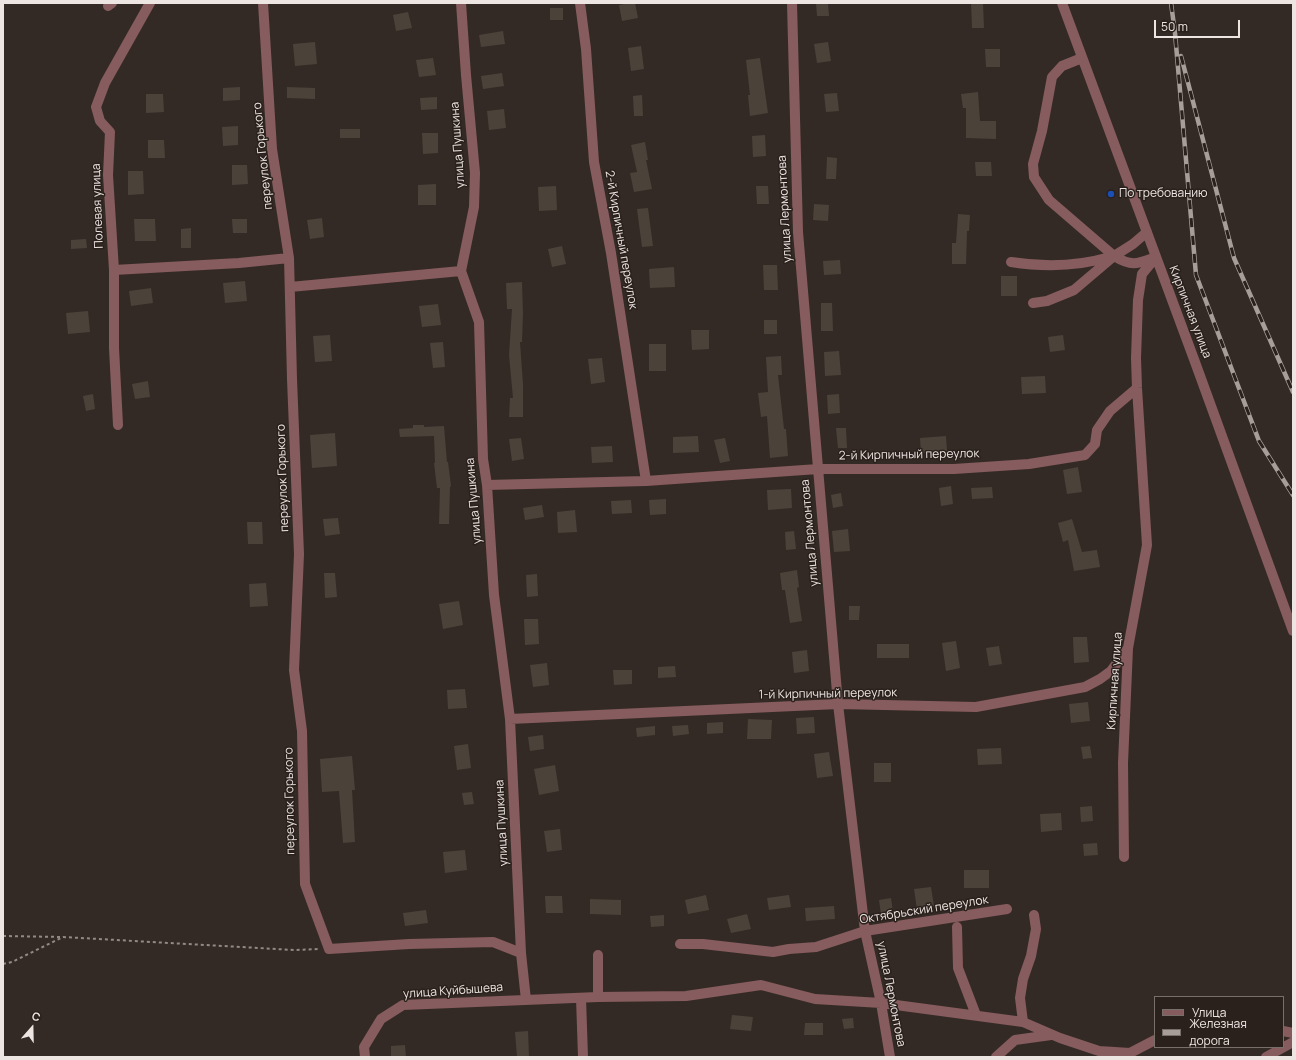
<!DOCTYPE html>
<html>
<head>
<meta charset="utf-8">
<style>
	body { margin:0 }
	#map { position:relative; width:1296px; height:1060px; overflow:hidden; background:#342a25; font-family:Manrope,sans-serif }
	canvas { display:block }
	.frame { position:absolute; inset:0; border:4px solid #ece5e1; pointer-events:none }
	.legend { position:absolute; left:1154px; top:996px; width:130px; height:52px; box-sizing:border-box; background:#2a201c; border:1px solid #786f6b; margin:0; padding:5px 7px; list-style:none; font-size:12px; color:#ece5e1 }
	.legend li { display:flex; align-items:center; gap:8px; height:20px }
	.legend b { width:20px; border:1px solid #786f6b }
	.north { position:absolute; left:12px; top:1008px; width:40px; height:40px; -webkit-text-stroke:3px #2a201c; paint-order:stroke; rotate:20deg; font-size:11px; font-weight:700; line-height:16px; text-align:center; color:#ece5e1 }
	.north::after { content:''; display:block; margin:auto; width:14px; height:18px; background:#ece5e1; clip-path:polygon(50% 0,100% 100%,50% 72%,0 100%) }
	.scale { position:absolute; left:1154px; top:20px; width:86px; height:18px; box-sizing:border-box; border:2px solid #ece5e1; border-top:0; padding-left:5px; font-size:12px; line-height:14px; white-space:nowrap; color:#ece5e1; -webkit-text-stroke:3px #2a201c; paint-order:stroke }
</style>
</head>
<body>
<div id="map">
<canvas width="1296" height="1060"></canvas>
<div class="frame"></div>
<ul class="legend">
<li><b style="height:5px;background:#875c5e"></b>Улица</li>
<li><b style="height:5px;background:#a79e9a"></b>Железная дорога</li>
</ul>
<div class="north">С</div>
<div class="scale">50 m</div>
</div>
<script>
const context = document.querySelector('canvas').getContext('2d');
context.lineJoin = 'round';
function fillPath(path, color) { context.fillStyle = color; context.fill(path, 'evenodd'); }
function stroke(path, color, width, dash) { context.strokeStyle = color; context.lineWidth = width; context.lineCap = dash ? 'butt' : 'round'; context.setLineDash(dash || []); context.stroke(path); }
function write(font, color, halo, rows, align = 'center') {
  context.font = font + ' Manrope,sans-serif'; context.lineWidth = 3; context.setLineDash([]); context.textBaseline = 'middle'; context.strokeStyle = halo; context.fillStyle = color; for (const [text, x, y, turn = 0] of rows) {
    context.save(); context.translate(x, y); context.rotate((+turn || 0) * Math.PI / 180); context.textAlign = isNaN(turn) ? turn : align; if (halo) context.strokeText(text, 0, 0); context.fillText(text, 0, 0); context.restore();
  }
}
const building = new Path2D(`
	M629 3H635L638 18 622 21 619 5Z
	M816 3H828L829 16H817Z
	M971 3H983L984 28H972Z
	M550 8H563V20H550Z
	M408 12 412 28 396 31 393 15Z
	M503 31 505 44 481 47 479 35Z
	M315 42 317 64 295 66 293 44Z
	M828 42 831 61 817 63 814 44Z
	M641 46 644 69 631 71 628 48Z
	M985 49H1000V67H986Z
	M433 58 436 75 419 77 416 60Z
	M760 58 768 113 750 116 748 95H750L746 60Z
	M502 73 504 86 483 89 481 76Z
	M240 87V100L223 101V88Z
	M287 87 315 88V99L287 98Z
	M978 92 980 121H996V139L966 138V108H963L961 94Z
	M837 93 839 111 826 112 824 94Z
	M146 94H163L164 112 146 113Z
	M642 95 643 116H634L633 96Z
	M437 97V109L421 110 420 98Z
	M504 109 506 128 489 130 487 111Z
	M238 126V145L223 146 222 127Z
	M340 129H360V138H340Z
	M422 133H438V153L423 154Z
	M765 135 766 156 753 157 752 136Z
	M148 140H164L165 158H148Z
	M645 142 648 160H646L652 189 634 192 630 173 637 172 631 145Z
	M827 157 837 158 836 179H826Z
	M975 162H991L992 176H976Z
	M232 165H247L248 184 232 185Z
	M128 171H143L144 194 128 195Z
	M436 184V205H418V185Z
	M556 186 557 210 539 211 538 187Z
	M756 186H768L769 204H757Z
	M814 204 829 205 828 221 813 220Z
	M648 208 653 246 642 247 637 209Z
	M958 214 970 215 969 231H967L966 264H952V243H956Z
	M322 218 324 237 310 239 307 220Z
	M134 219H155L156 241H135Z
	M232 219H247V233H233Z
	M191 228V248H181V229Z
	M86 239 87 248 71 249V240Z
	M562 246 566 264 552 267 548 249Z
	M840 260 841 274 824 275 823 261Z
	M763 265H777L778 290H764Z
	M674 267 675 287 650 288 649 269Z
	M1001 276H1017V296H1001Z
	M245 281 247 301 225 303 223 283Z
	M522 282 523 314 522 342H520L523 384V417H509L510 398H513L509 355 512 309H507L506 283Z
	M151 288 153 303 131 306 129 291Z
	M821 303H832L833 331H821Z
	M438 304 441 325 422 327 419 306Z
	M88 311 90 332 68 334 66 313Z
	M764 320H777V334H764Z
	M691 330H709V349L692 350Z
	M330 335 332 361 315 362 313 336Z
	M1063 335 1065 350 1050 352 1048 337Z
	M443 342 445 367 433 368 430 343Z
	M649 344H666V371H649Z
	M839 351 841 375 825 376 824 352Z
	M781 356 782 375H778L784 429H786L788 456 770 458 767 416 761 417 758 393 768 392 766 357Z
	M602 358 605 382 591 384 588 359Z
	M1045 376 1046 393 1022 394 1021 377Z
	M148 381 150 397 135 399 132 384Z
	M93 394 95 409 86 411 83 396Z
	M839 394 840 413 828 414 827 395Z
	M413 425H424V427L444 426 447 462H448L451 486 450 487 449 524H439L440 488H437L434 463H435L434 436 400 437 399 429 413 428Z
	M836 428H846L847 448H838Z
	M335 433 337 466 312 468 310 435Z
	M698 436 699 452 673 453V437Z
	M946 436 947 451 921 453 920 438Z
	M521 438 524 459 512 461 509 439Z
	M725 438 730 461 720 463 714 440Z
	M612 446 613 462 592 463 591 447Z
	M1078 467 1082 492 1067 494 1063 470Z
	M951 486 953 504 941 506 939 488Z
	M992 487 993 498 972 499 971 488Z
	M791 489 792 508 768 510 767 490Z
	M841 493 843 506 833 508 831 495Z
	M666 499V514L650 515 649 500Z
	M631 500 632 513 612 514 611 501Z
	M542 505 544 517 525 520 523 508Z
	M575 510 577 532 558 533 557 512Z
	M338 518 340 534 325 536 323 519Z
	M1072 519 1082 552 1097 550 1100 567 1074 571 1068 540 1063 542 1058 523Z
	M247 522H262L263 544H248Z
	M848 529 850 551 834 552 832 531Z
	M794 531 796 549 786 550 785 532Z
	M797 570 799 587 797 588 802 621 790 623 785 590H782L780 573Z
	M324 573H335L337 597 325 598Z
	M537 574 538 596 527 597 526 575Z
	M266 583 268 606 250 607 249 584Z
	M459 601 463 625 443 629 439 604Z
	M849 606H860L859 620H849Z
	M524 619H538L539 644 525 645Z
	M1073 637H1087L1089 662 1074 663Z
	M956 641 960 668 946 671 942 643Z
	M877 644H909V658H877Z
	M999 646 1002 664 989 666 986 648Z
	M807 650 809 671 794 673 792 652Z
	M547 663 549 685 533 687 530 665Z
	M675 666 676 677 658 678V667Z
	M613 670H632V684L614 685Z
	M465 689 467 708 448 709 447 690Z
	M1088 702 1090 721 1071 723 1069 704Z
	M814 717 815 733 797 734 796 718Z
	M748 719 772 720 771 739H747Z
	M723 722V733L707 734V723Z
	M688 725 689 734 673 736 672 726Z
	M655 726V735L637 737 636 728Z
	M543 735 544 749 530 751 528 737Z
	M468 744 471 768 457 770 454 746Z
	M1090 746 1092 758 1083 759 1081 747Z
	M1001 748 1002 764 978 765 977 749Z
	M829 752 833 776 817 778 814 754Z
	M352 756 355 790H352L355 842 343 843 339 791 322 792 320 759Z
	M874 763H891V782H874Z
	M555 765 559 791 539 795 534 769Z
	M472 792 474 804 464 805 462 793Z
	M1092 806 1093 821 1081 822 1080 807Z
	M1061 813 1062 830 1041 832 1040 814Z
	M560 829 562 850 547 852 544 831Z
	M1097 843 1098 855 1084 856 1083 844Z
	M465 850 467 870 445 873 443 852Z
	M964 870H989V888H964Z
	M931 887 934 906 917 909 914 889Z
	M706 895 709 910 688 914 685 900Z
	M789 895 791 907 769 910 767 898Z
	M545 896H562L563 913H546Z
	M891 898 893 912 881 914 879 900Z
	M590 899 621 900V915L590 914Z
	M834 906 835 919 806 921 805 908Z
	M426 910 428 923 405 926 403 913Z
	M747 914 751 929 731 933 727 919Z
	M664 915V926L651 927 650 916Z
	M732 1015 753 1017 751 1031 730 1029Z
	M853 1018 854 1028 844 1029 842 1019Z
	M805 1023H823V1035H804Z
	M528 1031 529 1057H517L515 1032Z
	M405 1045 406 1057H391V1046Z`);
const path = new Path2D(`
	M3 936 62 937
	M3 964 12 962 63 937 294 950 319 949`);
const minor = new Path2D(`
	M263 3 272 149 289 258 292 379 299 554 294 670 302 731 305 884 329 949 409 944 493 942 521 953
	M461 3 466 75 475 173 474 207 461 271 479 322 483 459 487 485 494 595 510 719 521 953 526 1000
	M580 3 586 49 594 162 611 253 646 481
	M792 3 798 232 838 704 865 931 881 1003 890 1057
	M1062 3 1195 362 1293 631
	M108 6 112 3
	M1082 58 1062 66 1052 77 1042 131 1033 164 1034 177 1049 200 1114 256C1132 267 1137 264 1156 257
	M1011 262C1043 267 1079 266 1110 257
	M114 270 239 263 289 258
	M290 287 461 271
	M1033 303 1047 301 1074 290 1114 256 1133 244 1147 232
	M118 425 114 348V270L108 175 110 132 100 121 96 107 105 83 150 3
	M487 485 646 481 818 469H954L1029 464 1085 455 1095 444 1097 430 1110 411 1137 388
	M510 719 838 704 976 707 1085 687 1100 679 1111 671 1128 648
	M1124 857 1123 763 1128 648 1147 545 1137 388 1136 358 1138 300 1142 274 1156 257
	M957 927 958 968 976 1015
	M680 944H703L773 952 789 949 816 947 865 931 1007 909
	M598 997V955
	M581 998 583 1057
	M1023 1022 1020 998 1023 979 1031 956 1036 929 1034 915
	M1283 1031 1293 1033
	M365 1057 364 1047 381 1019 403 1005 598 997 686 996 761 985 815 999 881 1003 1023 1022 1060 1038 1099 1051 1130 1053 1155 1040
	M996 1057 1015 1040 1051 1035
	M1266 1057 1293 1042`);
const rail = new Path2D(`
	M1171 3 1175 33 1196 275 1259 441 1293 495
	M1181 56 1234 258 1293 392`);
const markers = [
	[1111,194,4,"#1a4fb4"]
];
const streetNames = [
	["улица Пушкина",458,145,-94],
	["переулок Горького",263,156,-96],
	["Полевая улица",98,206,-92],
	["улица Лермонтова",785,209,-93],
	["2-й Кирпичный переулок",621,240,80],
	["Кирпичная улица",1190,312,69],
	["2-й Кирпичный переулок",909,455,-1],
	["переулок Горького",283,478,-92],
	["улица Пушкина",474,501,-95],
	["улица Лермонтова",810,533,-95],
	["Кирпичная улица",1115,681,-86],
	["1-й Кирпичный переулок",828,694,-1],
	["переулок Горького",290,801,-91],
	["улица Пушкина",502,823,-93],
	["Октябрьский переулок",924,910,-9],
	["улица Куйбышева",453,991,-4],
	["улица Лермонтова",891,994,79]
];
const poiNames = [
	["По требованию",1119,194]
];
fillPath(building, '#4b423a');
stroke(path, '#938a86', 2, [3, 3]);
stroke(minor, '#875c5e', 10);
stroke(rail, '#a79e9a', 4.5);
stroke(rail, '#2a201c', 3, [9]);
for (const [x, y, r, color] of markers) { const dot = new Path2D(); dot.arc(x, y, r, 0, 2 * Math.PI); context.fillStyle = color; context.fill(dot); stroke(dot, '#2a201c', 1.5); }
write('12px', '#ece5e1', '#2a201c', streetNames);
write('12px', '#ece5e1', '#2a201c', poiNames, 'left');
</script>
</body>
</html>
